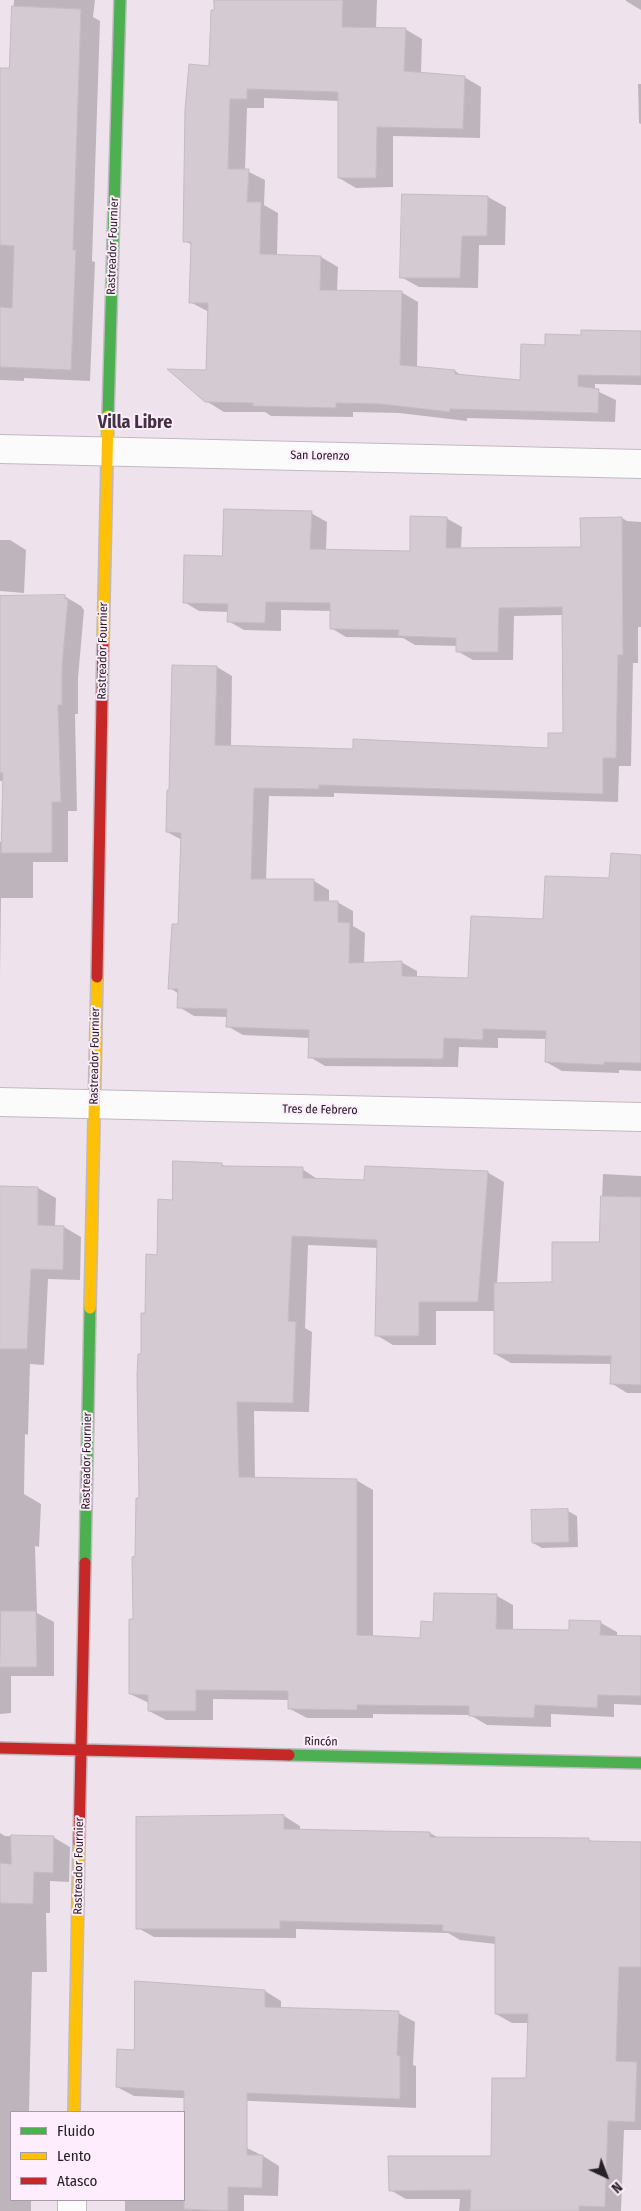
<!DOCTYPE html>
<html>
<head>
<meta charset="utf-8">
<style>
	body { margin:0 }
	#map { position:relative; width:641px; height:2211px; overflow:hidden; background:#eee3ec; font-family:"Fira Sans Condensed",sans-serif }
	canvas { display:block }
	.legend { position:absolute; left:10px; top:2111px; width:175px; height:90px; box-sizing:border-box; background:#feedfc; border:1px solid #a89ba7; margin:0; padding:6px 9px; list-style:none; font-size:15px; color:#282027 }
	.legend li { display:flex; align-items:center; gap:10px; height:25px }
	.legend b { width:25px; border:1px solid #a89ba7 }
	.north { position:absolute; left:581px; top:2151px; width:50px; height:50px; -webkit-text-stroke:4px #feedfc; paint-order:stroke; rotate:137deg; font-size:14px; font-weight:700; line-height:20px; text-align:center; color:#282027 }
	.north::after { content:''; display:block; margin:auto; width:18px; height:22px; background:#282027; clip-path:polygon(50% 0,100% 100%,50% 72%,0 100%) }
</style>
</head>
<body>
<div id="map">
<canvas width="641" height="2211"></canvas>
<ul class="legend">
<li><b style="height:6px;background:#4caf50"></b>Fluido</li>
<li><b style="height:6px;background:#ffc107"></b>Lento</li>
<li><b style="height:6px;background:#c62828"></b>Atasco</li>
</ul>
<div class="north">N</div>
</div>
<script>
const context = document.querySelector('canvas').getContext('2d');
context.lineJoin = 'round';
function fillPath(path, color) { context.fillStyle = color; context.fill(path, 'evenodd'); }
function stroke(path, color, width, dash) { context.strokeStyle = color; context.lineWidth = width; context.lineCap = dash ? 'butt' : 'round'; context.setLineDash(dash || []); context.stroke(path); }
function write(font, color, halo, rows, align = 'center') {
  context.font = font + ' "Fira Sans Condensed",sans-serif'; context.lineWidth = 4; context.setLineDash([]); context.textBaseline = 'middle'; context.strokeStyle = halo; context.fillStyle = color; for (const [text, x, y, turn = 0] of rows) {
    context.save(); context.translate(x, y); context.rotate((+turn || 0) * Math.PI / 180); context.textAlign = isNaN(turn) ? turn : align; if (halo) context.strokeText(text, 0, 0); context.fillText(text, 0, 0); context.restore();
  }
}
const shadow = new Path2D(`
	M14 0H95L93 17 100 21 92 261 95 262 90 381 24 378V381L0 380V69L10 70Z
	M215 0H377L376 29H405L422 39 421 73 464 77 481 87 480 138 393 136V187L356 188 339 178V101L264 98V108H247L245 170 265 180 264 205 278 213 277 255 321 257 338 267 337 291 401 292 418 302 417 368 455 371 462 376 521 382 546 346 582 337 641 332V385L595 384V390L616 400 615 422 467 418V421L399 413 353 412V417L271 416 265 412H224L206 401 209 312 190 302 192 245 185 241 210 67Z
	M626 0H641V10L626 1Z
	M638 84H641V124L639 123Z
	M403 195 488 197 506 207 505 245H479L478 288 419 287 401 277Z
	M311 513 327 522 326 550 411 552 446 518 462 527 461 549H582L622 518 627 521 641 522V627H638V663H633L631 766H619L618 802 334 793V797L269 796 266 880 314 881 329 890V902H337L353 911V926L365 933 364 963 401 962 417 971V978L469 980 544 921 611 880 641 856V1071L619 1070V1073L562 1071 546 1062 547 1039 498 1038V1048L459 1047 458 1067 325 1066 310 1057V1038L243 1035 227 1026 228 1017 194 1016 179 1007V994L170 988 179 926 182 840 167 832 170 792 174 666 217 667 232 676 231 747 354 750 549 749 564 734 563 615 514 616 513 660H473L457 651V646L415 645 403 638 346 637 331 628V611L281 610V631L244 630 228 621 229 612 199 611 184 602 224 557Z
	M0 540H10L26 550 24 593 0 591Z
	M64 596 81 606 84 610 78 678V714H75L77 811H68V862H33V898H1L0 977V842H3L4 781H0V597Z
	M221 1164 228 1168 302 1169 319 1180 365 1181 487 1172 504 1182 497 1284 553 1283 600 1243 603 1174 641 1176V1393H627L611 1383 612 1364 511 1363 495 1354V1311H436V1345H393L376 1335 378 1248 308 1245 305 1328 312 1332 309 1412 254 1411 255 1478 356 1480 373 1490V1637L422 1639 434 1623 497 1596 513 1605V1631L571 1632 601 1623 617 1632V1637L641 1638V1705L614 1704V1717L551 1714V1727L487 1725 470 1715 373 1714V1718H307L290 1709V1700L213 1699V1720H166L149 1711V1703L130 1694 140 1499 142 1355 146 1314 158 1256 173 1201Z
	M0 1187 38 1188 56 1198 55 1227H64L81 1237 80 1280 48 1279 44 1365 30 1364 28 1435 25 1434 24 1494 41 1504 39 1547 35 1546 37 1613 54 1622V1676H11V1713L0 1714Z
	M568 1511 577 1516 578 1547 542 1548 533 1543Z
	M284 1816 300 1826V1830L430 1833 439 1838 589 1840 593 1842 641 1844V2130H624L621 2211H459L460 2199H406L390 2190 492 2158 527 2080 529 2023H512L496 2014V1944L460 1940 448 1933 296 1929V1938L154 1937 138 1928Z
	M0 1833 5 1836 53 1837 70 1847 69 1882 50 1881V1913H46L47 1972H32L29 2112H11V2200H31V2211H0Z
	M265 1991 281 2001V2009L398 2013 415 2022 413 2065 416 2066V2108L134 2096 117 2087 136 2051Z
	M184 2148H247L263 2156 279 2166 278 2196 244 2195V2211H125V2200H184Z`);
const building = new Path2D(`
	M214 0H343L342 27 406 28 404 71 465 76 463 129 377 127 376 178H338V92L247 89V99H230L228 169H249L247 202H261L260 254 321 256 320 290 402 291 400 365 455 370V374L520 380 521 344 545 345V334L581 335V330L641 331V376L578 375V386L599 389 598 413 450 409V412L381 404 336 403V408L253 406V403L205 402 167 369 206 370 208 303H189L191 242H183L185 110 189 64 209 66 211 10H214Z
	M12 6 81 9 73 250H76L71 370 0 367V307L12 308 14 246 0 245V68H9Z
	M402 194 488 196 487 236H462L460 278H400Z
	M224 509 312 511 310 549 410 551V516L447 517 446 548 581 547 580 518 622 517 623 655H618L616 758H603V794L319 785V789L254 788 251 879H314V901H338V922L350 923 349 963 402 961V976L468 978 471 916 543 919 545 876 609 878 611 853 641 855V1063L604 1062V1065L545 1062 546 1031 483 1029V1040L444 1038 443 1059 308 1058 309 1030 226 1027 227 1009 177 1008 178 989H168L172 924H178L181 833 166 832 167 790H169L172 665 217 666 215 745 353 749V739L548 748V733H563L562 607 499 608 498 652H456V638L398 636 399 630 330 629V603L266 602 265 623 227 622 228 604 183 603 184 555 222 556Z
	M65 595V599H68L62 667V705H58L61 802H52V853H1L3 773H0V596Z
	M173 1161 222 1163V1166L303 1167V1178L364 1180 365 1166 488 1171 478 1302H419V1336H375L377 1240 292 1236 288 1321 296 1322 293 1403 237 1402 239 1477 357 1479V1635L420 1638 421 1621 433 1622 434 1593 497 1594 496 1629 569 1630V1620L601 1621 600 1635 641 1636V1696L598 1695 597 1708 535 1705 534 1718 469 1716V1706L357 1705V1710L288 1709V1691L196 1690V1711H148V1695L129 1694V1619H133L132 1557 135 1556 136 1498H139L137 1375 138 1354H141V1313H145L146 1254 157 1255 158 1199 172 1200Z
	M0 1186 38 1187V1225L64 1226 63 1270 31 1269 27 1349H0Z
	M601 1196 641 1197V1385L610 1384 611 1356 494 1354V1283L552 1282V1242H599Z
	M568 1509 569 1542 532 1543 531 1510Z
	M1 1611H36L37 1667H0Z
	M284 1815V1829L430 1832V1837L589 1838V1841L641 1842V1967H619L616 2061 637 2062 635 2122 608 2121 605 2207 579 2206V2211H470L471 2190 389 2191 388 2156H491L492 2078H526L528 2014H495V1937L442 1931 443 1925 280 1921V1929H136V1817Z
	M11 1835 54 1836 53 1873 34 1872 33 1904 0 1903V1863L11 1864Z
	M135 1981 265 1990V2007L399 2011 397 2055 400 2056V2099L247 2093V2155H263L262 2188 228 2187V2211L184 2209V2091L116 2087 117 2049 134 2050Z`);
const street = new Path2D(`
	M0 449 641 464
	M0 1102 641 1117
	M72 2211V2200`);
const fast = new Path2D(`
	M108 416 120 0
	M85 1563 90 1308
	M289 1755 641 1763`);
const slow = new Path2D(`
	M103 644 108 416
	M90 1308 97 977
	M74 2112 79 1843`);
const jam = new Path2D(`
	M97 977 103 644
	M0 1748 289 1755
	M79 1843 85 1563`);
const streetNames = [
	["Rastreador Fournier",113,246,-88],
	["San Lorenzo",320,456,1],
	["Rastreador Fournier",103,651,-89],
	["Rastreador Fournier",95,1056,-89],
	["Tres de Febrero",320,1110,1],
	["Rastreador Fournier",87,1461,-89],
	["Rincón",321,1742,1],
	["Rastreador Fournier",79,1866,-89]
];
const districtNames = [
	["Villa Libre",135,423]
];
fillPath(shadow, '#0003');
fillPath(building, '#d4cad2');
stroke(building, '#c3bbc2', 1);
stroke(street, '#c1b9c0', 30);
stroke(fast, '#c1b9c0', 14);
stroke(slow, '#c1b9c0', 14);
stroke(jam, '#c1b9c0', 14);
stroke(street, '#fcfbfc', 28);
stroke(fast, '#4caf50', 11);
stroke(slow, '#ffc107', 11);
stroke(jam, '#c62828', 11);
write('12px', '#282027', '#feedfc', streetNames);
write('bold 18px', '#433342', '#feedfc', districtNames);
</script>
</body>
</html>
